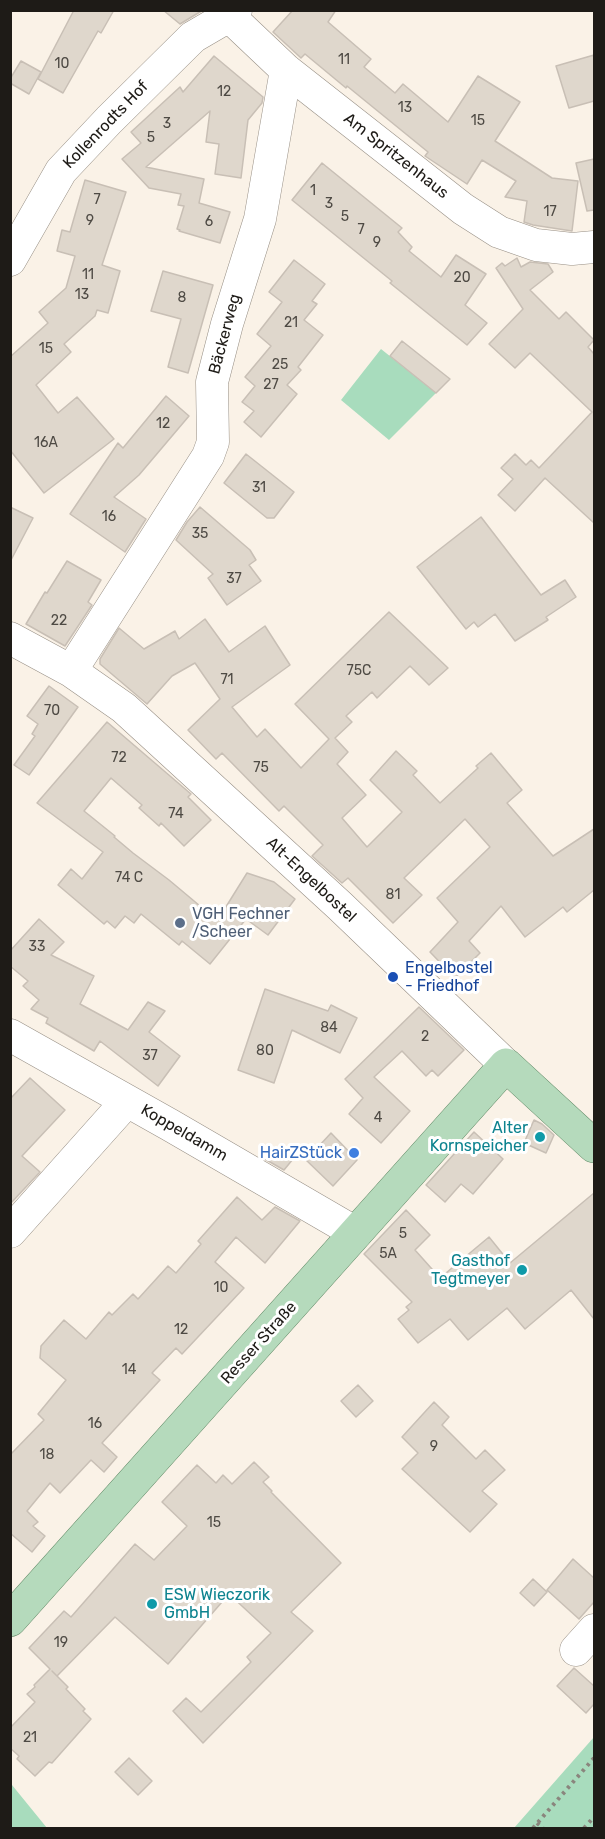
<!DOCTYPE html>
<html>
<head>
<meta charset="utf-8">
<style>
	body { margin:0 }
	#map { position:relative; width:605px; height:1839px; overflow:hidden; background:#faf2e7; font-family:Rubik,sans-serif }
	canvas { display:block }
	.frame { position:absolute; inset:0; border:12px solid #1e1b17; pointer-events:none }
</style>
</head>
<body>
<div id="map">
<canvas width="605" height="1839"></canvas>
<div class="frame"></div>
</div>
<script>
const context = document.querySelector('canvas').getContext('2d');
context.lineJoin = 'round';
function fillPath(path, color) { context.fillStyle = color; context.fill(path, 'evenodd'); }
function stroke(path, color, width, dash) { context.strokeStyle = color; context.lineWidth = width; context.lineCap = dash ? 'butt' : 'round'; context.setLineDash(dash || []); context.stroke(path); }
function write(font, color, halo, rows, align = 'center') {
  context.font = font + ' Rubik,sans-serif'; context.lineWidth = 6; context.setLineDash([]); context.textBaseline = 'middle'; context.strokeStyle = halo; context.fillStyle = color; for (const [text, x, y, turn = 0] of rows) {
    context.save(); context.translate(x, y); context.rotate((+turn || 0) * Math.PI / 180); context.textAlign = isNaN(turn) ? turn : align; if (halo) context.strokeText(text, 0, 0); context.fillText(text, 0, 0); context.restore();
  }
}
const green = new Path2D(`
	M381 349 436 393 389 440 341 400Z
	M594 1737V1828H514Z
	M11 1784 12 1785 47 1828H11Z`);
const building = new Path2D(`
	M74 10H114L101 33 98 31 63 93 38 79Z
	M163 10H203L180 24Z
	M293 10H336L328 22 371 59 364 67 395 93 403 84 448 122 478 76 520 102 495 141 552 178 578 181 572 231 533 225 524 222 527 201 505 197 516 181 482 160 467 184 425 156 428 152 347 86 346 88 305 54 301 58 273 32Z
	M594 55V101L569 108 556 66Z
	M214 56 263 97 262 103 248 120 241 178 215 174 219 144 206 142 210 111 146 167 204 179 199 203 230 212 220 243 179 231 180 230 177 229 184 206 178 205 181 194 149 188 122 159 141 143 131 132 180 87 183 92Z
	M21 61 41 72 29 94 10 83V79Z
	M594 159V210L587 211 576 163Z
	M322 163 402 228 398 232 412 247 409 251 441 277 456 255 486 274 465 305 487 323 467 345 390 283 392 281 292 200Z
	M85 180 126 192 102 265 120 271 108 313 97 310 95 316 64 344 71 352 36 385 58 413 77 397 114 439 44 493 10 450V357L48 323 39 312 66 288 75 256 57 251 62 230 70 232Z
	M517 258 521 267 530 262 548 264 553 272 530 290 559 319 566 312 594 340 588 347 594 354V523L545 478 515 511 498 495 513 479 501 468 515 454 526 465 531 460 539 468 592 412 530 353 515 368 489 344 523 309 496 268 502 263 505 266Z
	M294 260 325 284 312 301 317 304 304 320 323 335 298 367 301 370 287 385 297 394 261 437 244 422 254 411 242 402 255 386 245 377 271 346 257 334 282 302 269 292Z
	M163 271 213 285 188 373 168 367 181 319 151 311Z
	M402 341 450 379 436 393 390 356Z
	M166 396 189 416 139 475 114 497 146 519 125 552 70 514 118 443 123 448Z
	M246 454 294 492 274 518H267L224 483Z
	M10 507 33 518 10 562Z
	M200 507 250 550 256 560 249 565 261 581 227 605 208 578 213 574 176 540 187 522Z
	M481 517 541 595 565 580 576 597 546 617 548 620 515 641 495 614 478 627 474 622 466 629 417 567Z
	M67 561 101 580 88 602 92 605 65 646 26 624 45 592 47 593Z
	M389 612 448 668 429 685 410 666 377 698 372 692 346 716 352 722 335 738 348 752 337 764 366 795 342 818 367 847 402 812 370 780 396 751 417 771 413 775 440 803 478 768 476 766 491 753 522 790 507 803 553 856 594 829V890L567 912 563 907 525 937 501 906 469 941 480 953 455 978 430 952 458 922 437 898 490 847 465 819 404 878 422 895 393 923 348 878 342 883 312 856 323 845 284 806 279 811 222 753 216 759 188 730 220 699 195 663 172 676 147 704 100 664V659L119 628 144 649 175 631 179 639 205 619 229 652 265 626 290 665 232 707 257 737 265 729 301 768 329 739 295 704Z
	M49 686 78 707 29 775 14 765 35 736 32 734 38 724 27 716Z
	M107 722 191 794 188 797 211 820 184 846 161 823 159 826 139 808 142 805 111 778 84 811 115 836 114 837 133 853 169 880 206 911 208 909 219 918 247 873 274 882 295 899 268 935 246 919 210 964 182 941 179 945 141 914 134 923 125 916 115 928 107 921 104 924 58 885 71 869 82 879 103 852 37 803Z
	M39 919 64 942 51 955 94 976 80 1004 128 1030 148 1002 165 1011 149 1032 180 1056 158 1086 100 1041 94 1051 46 1023 48 1018 31 1009 39 1000 23 986 28 981 10 966V951Z
	M265 989 328 1011 331 1005 357 1018 340 1053 292 1030 274 1083 238 1070Z
	M419 1007 464 1050 438 1076 432 1070 426 1076 402 1051 374 1077 410 1111 381 1143 349 1114 363 1098 345 1079Z
	M30 1078 65 1110 22 1156 40 1172 10 1204V1099Z
	M534 1120 542 1124 554 1135 546 1153 524 1143Z
	M474 1132 503 1159 473 1194 461 1184 445 1202 426 1185Z
	M331 1133 357 1160 333 1186 306 1160Z
	M275 1147 293 1159 284 1170 263 1158Z
	M594 1193V1319L571 1290 525 1329 507 1308 468 1340 450 1319 418 1343 398 1319 409 1310 406 1307 412 1302 364 1254 406 1210 430 1235 415 1250 440 1278 489 1237 510 1263Z
	M237 1197 262 1220 275 1207 300 1221 265 1263 236 1237 215 1262 244 1288 182 1354 176 1348 152 1373 160 1380 102 1443 117 1457 104 1472 91 1460 60 1493 50 1483 27 1511 38 1522 33 1526 45 1536 32 1552 10 1533V1455L44 1420 38 1414 66 1380 40 1358 41 1346 64 1320 86 1339 109 1312 112 1315 133 1294 138 1299 168 1266 176 1273 201 1244 198 1241Z
	M358 1385 373 1401 356 1417 341 1401Z
	M434 1402 449 1417 442 1425 476 1459 485 1450 505 1470 482 1491 497 1504 470 1532 402 1469 418 1453 402 1437Z
	M254 1462 269 1477 263 1482 272 1491 271 1492 341 1563 291 1612 313 1631 203 1743 173 1711 186 1698 201 1712 251 1662 247 1657 271 1633 229 1594 168 1664 115 1617 57 1676 52 1671 68 1687 66 1689 85 1709 83 1711 91 1719 52 1763 49 1762 35 1776 17 1759 19 1756 10 1748V1728L35 1702 27 1694 35 1687 34 1685 50 1669 29 1648 64 1611 71 1617 135 1544 154 1560 187 1526 162 1502 197 1465 216 1483 223 1475 232 1484Z
	M573 1559 594 1578V1602L579 1619 547 1590Z
	M533 1579 547 1592 534 1606 520 1593Z
	M574 1668 594 1686V1704L586 1713 557 1686Z
	M129 1758 152 1781 138 1795 115 1772Z`);
const path = new Path2D(`
	M537 1823 543 1828
	M533 1828 594 1758
	M584 1828 594 1817`);
const minor = new Path2D(`
	M236 10 229 16 286 70 463 209 499 232 536 245 572 249 594 247
	M10 260 61 171 109 120 193 37 229 16
	M10 638 71 671 124 708 340 906 506 1065
	M71 671 208 456 213 442 212 382 227 324 260 219 286 70
	M10 1035 170 1125 356 1233
	M10 1232 127 1101
	M576 1650 594 1630`);
const major = new Path2D(`
	M10 1620 506 1065 594 1146`);
const markers = [
	[180,923,6,"#5c6f8a"],
	[393,977,6,"#1a4fb4"],
	[540,1137,6,"#0f9aa8"],
	[354,1153,6,"#3f7fe0"],
	[522,1270,6,"#0f9aa8"],
	[152,1604,6,"#0f9aa8"]
];
const numberNames = [
	["11",344,60],
	["10",62,64],
	["12",224,92],
	["13",405,108],
	["15",478,121],
	["3",167,124],
	["5",151,138],
	["1",313,191],
	["7",97,200],
	["3",329,204],
	["17",550,212],
	["5",345,217],
	["9",90,221],
	["6",209,222],
	["7",361,230],
	["9",377,243],
	["11",88,275],
	["20",462,278],
	["13",82,295],
	["8",182,298],
	["21",291,323],
	["15",46,349],
	["25",280,365],
	["27",271,385],
	["12",163,424],
	["16A",46,443],
	["31",259,488],
	["16",109,517],
	["35",200,534],
	["37",234,579],
	["22",59,621],
	["75C",359,671],
	["71",227,680],
	["70",52,711],
	["72",119,758],
	["75",261,768],
	["74",176,814],
	["74 C",129,878],
	["81",393,895],
	["33",37,947],
	["84",329,1028],
	["2",425,1037],
	["80",265,1051],
	["37",150,1056],
	["4",378,1118],
	["5",403,1234],
	["5A",388,1254],
	["10",221,1288],
	["12",181,1330],
	["14",129,1370],
	["16",95,1424],
	["9",434,1447],
	["18",47,1455],
	["15",214,1523],
	["19",61,1643],
	["21",30,1738]
];
const streetNames = [
	["Kollenrodts Hof",106,125,-46],
	["Am Spritzenhaus",396,156,38],
	["Bäckerweg",225,334,-75],
	["Alt-Engelbostel",311,880,43],
	["Koppeldamm",184,1133,30],
	["Resser Straße",259,1343,-48]
];
const serviceNames = [
	["VGH Fechner",192,914],
	["/Scheer",192,932]
];
const transitNames = [
	["Engelbostel",405,968],
	["- Friedhof",405,986]
];
const cultureNames = [
	["Alter",528,1128],
	["Kornspeicher",528,1146],
	["Gasthof",510,1261],
	["Tegtmeyer",510,1279],
	["ESW Wieczorik",164,1595,"left"],
	["GmbH",164,1613,"left"]
];
const shopNames = [
	["HairZStück",342,1153]
];
fillPath(green, '#a8dcbd');
fillPath(building, '#dfd7cc');
stroke(building, '#c8bfb5', 1.5);
stroke(minor, '#978f85', 33);
stroke(major, '#608865', 34);
stroke(path, '#8a857d', 4, [3, 4.5]);
stroke(minor, '#fff', 32);
stroke(major, '#b5dabc', 33);
for (const [x, y, r, color] of markers) { const dot = new Path2D(); dot.arc(x, y, r, 0, 2 * Math.PI); context.fillStyle = color; context.fill(dot); stroke(dot, '#fff', 2); }
write('14px', '#4e4a44', null, numberNames);
write('16px', '#1e1b17', '#fff', streetNames);
write('16px', '#4e5e75', '#fff', serviceNames, 'left');
write('16px', '#164399', '#fff', transitNames, 'left');
write('16px', '#0d838f', '#fff', cultureNames, 'right');
write('16px', '#366cbe', '#fff', shopNames, 'right');
</script>
</body>
</html>
